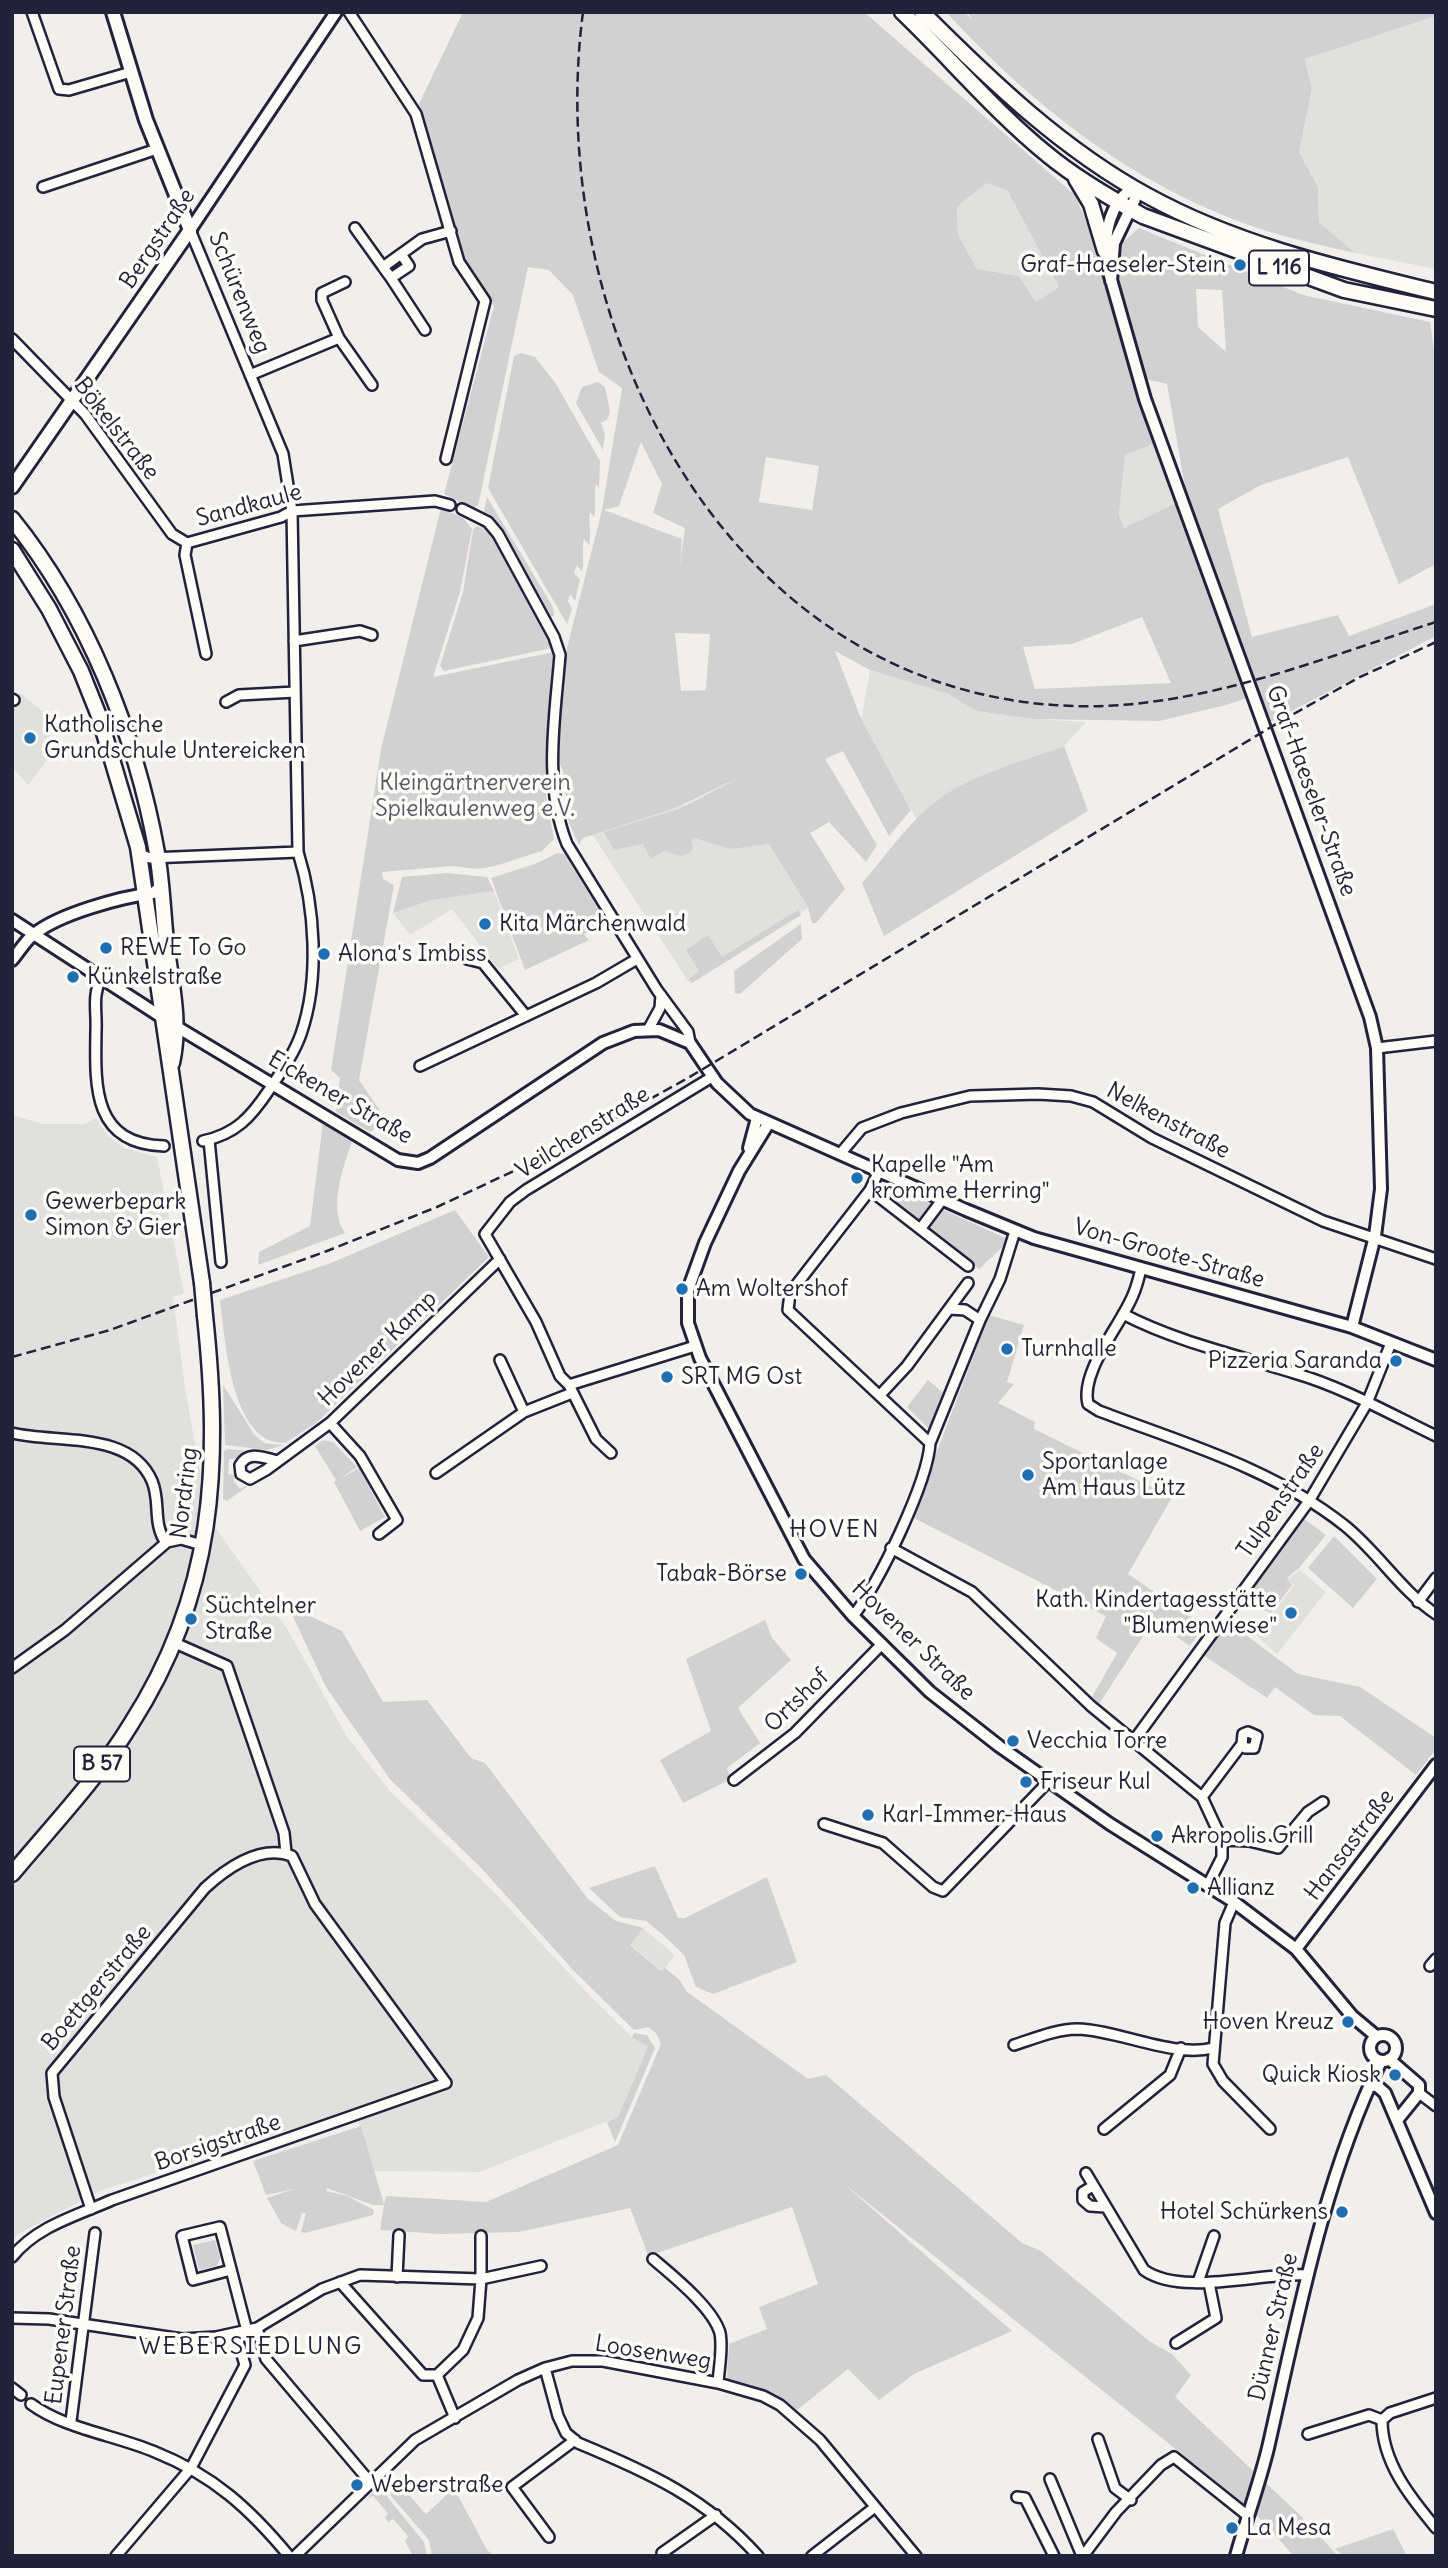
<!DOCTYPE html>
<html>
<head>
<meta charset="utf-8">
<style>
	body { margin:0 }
	#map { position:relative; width:1448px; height:2568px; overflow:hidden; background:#f0efec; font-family:Delius,sans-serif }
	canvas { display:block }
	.frame { position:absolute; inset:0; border:14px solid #22223b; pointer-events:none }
</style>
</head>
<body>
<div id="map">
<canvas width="1448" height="2568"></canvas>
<div class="frame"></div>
</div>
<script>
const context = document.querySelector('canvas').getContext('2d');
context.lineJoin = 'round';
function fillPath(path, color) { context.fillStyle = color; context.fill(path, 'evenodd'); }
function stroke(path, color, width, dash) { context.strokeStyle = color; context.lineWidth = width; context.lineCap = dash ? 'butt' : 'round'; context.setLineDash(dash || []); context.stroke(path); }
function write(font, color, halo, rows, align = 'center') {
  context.font = font + ' Delius,sans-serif'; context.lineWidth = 7; context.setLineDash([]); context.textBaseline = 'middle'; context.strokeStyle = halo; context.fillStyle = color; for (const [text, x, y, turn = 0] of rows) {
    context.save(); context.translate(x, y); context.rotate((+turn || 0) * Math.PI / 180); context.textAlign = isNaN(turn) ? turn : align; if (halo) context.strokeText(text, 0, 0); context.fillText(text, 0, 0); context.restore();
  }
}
const built = new Path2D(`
	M1436 16V269L1355 253 1319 222 1318 187 1299 152 1312 89 1305 59Z
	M986 183 1007 190 1059 287 1036 302 1019 276 977 269 958 235 957 207Z
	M1155 443 1176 504 1124 528 1119 515 1125 455Z
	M870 670 948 694 976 711 1034 719 1086 722 1064 746 978 779 935 801 917 820 861 721Z
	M20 693 42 711 51 734 43 745 53 753 28 785 12 767V703Z
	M744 787 810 907 690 984 592 834Z
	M494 891 519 959 498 969 452 909 410 935 393 913 432 900Z
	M12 1115 43 1124H85L96 1118 108 1136 124 1148 157 1157 184 1293 173 1297 186 1394 203 1489 217 1530 288 1630 347 1737 390 1791 496 1894 590 1996 632 2037 649 2047 618 2117 479 2172 373 2171 355 2109 100 2191 18 2234 12 2242Z
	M1300 1570 1326 1592 1277 1654 1256 1635 1294 1585 1288 1579Z
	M643 1928 675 1955 662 1971 630 1944Z`);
const green = new Path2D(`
	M463 12H864L1075 195 1092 235 1121 244 1139 228 1303 295 1430 322 1436 364V564L1399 584 1348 457 1261 485 1218 509 1252 637 1338 615 1349 636 1436 604V636L1268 723 1256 695 1226 705 1159 721 1034 719 976 711 948 694 870 670 835 651 862 721 911 810 889 836 843 751 825 759 877 845 866 862 829 822 810 833 845 889 816 923H812L808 907 769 844 730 849 694 838 691 841 693 849C683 859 677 856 665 850L651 859 643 844 614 850 604 832 679 809 744 775 678 807 583 838 579 845 569 823 563 771 557 756 559 701 567 648 602 510 622 388 599 372 573 295 549 270 528 267 478 506 472 508 444 494 494 306 466 265 419 104ZM986 183 1007 190 1059 287 1036 302 1019 276 977 269 958 235 957 207ZM1196 289 1222 290 1226 352 1198 327ZM1133 376 1167 384 1187 498 1124 528 1119 515 1125 455 1155 443ZM641 442 662 484 653 513 685 528 680 566 682 539 604 510 619 506ZM766 457 819 466 812 510 759 502ZM1142 617 1171 683 1035 689 1023 647 1072 644ZM675 633 710 634 706 690 681 691Z
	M946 12H964L973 20 967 12H1436V16L1305 59 1312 89 1299 152 1318 187 1319 222 1355 253C1326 246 1296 240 1267 231 1141 191 1035 109 946 12Z
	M521 353 535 357 556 384 600 461 599 488 596 484C593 495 597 505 594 517L590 512C588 523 592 532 589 545L584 539C581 550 585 559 582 572L577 565 574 573 580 580 575 601 570 594 568 601 572 609 567 624 488 488 514 356Z
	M598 382 605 387 610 411 608 419 601 423 605 434 603 450 576 403 582 387Z
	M487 497 553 607 554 615 551 618 557 633 483 515Z
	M441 508 463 518 472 529 460 592 433 677 554 652 546 796 554 839 542 851 495 866 477 869 453 866 382 872 383 879 394 885 359 1080 387 1121 370 1132 336 1112 340 1078 331 1070 381 749Z
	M479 520 493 533 552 642V648L444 671 440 666 463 592 473 530 477 526 481 528Z
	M1064 746 1088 811 884 936 862 883C885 857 907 824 935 802 967 776 1025 761 1064 746Z
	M558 853 564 854 607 923 584 934 589 940 525 970 491 878 535 864Z
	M446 873 487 877 494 891 432 900 393 913 402 877Z
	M798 910 801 915 692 983 689 979 699 971 686 950 708 935 722 957Z
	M801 924 802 939 740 994 735 993 734 971Z
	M323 1122 352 1141C343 1168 328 1208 345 1233L258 1265 259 1252 310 1226Z
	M884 1183 1010 1240 979 1269 878 1190Z
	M455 1210 489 1257 316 1423 285 1443C231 1445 225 1339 220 1300L331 1263Z
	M989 1315 1024 1325 1007 1382 1014 1384 998 1403 1035 1422 1034 1429 1172 1497 1128 1574 1204 1626 1190 1646 1153 1621 1099 1704 1092 1697 1117 1653 1096 1638 1106 1616 912 1517Z
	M928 1380 947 1396 933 1433 907 1407Z
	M223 1385 254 1434 264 1443 284 1445 267 1450 225 1445Z
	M323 1440 333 1442 357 1467 340 1479 359 1468 385 1517 360 1531 334 1482 336 1480 315 1446Z
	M228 1449 249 1451 237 1459H229L228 1474 238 1475 233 1480 240 1489 253 1482 227 1501 223 1499 224 1451Z
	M1304 1519 1326 1535 1299 1568 1287 1578 1292 1585 1271 1613 1253 1606 1242 1598Z
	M1334 1536 1377 1579 1353 1608 1308 1568Z
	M288 1606 342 1631 383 1702 427 1700 471 1758 485 1763 588 1899 616 1921 643 1928 630 1945 661 1971 665 1968 680 1980 686 1991 808 2079 826 2075 1022 2243 1041 2251 1149 2341 1172 2354 1191 2375 1175 2397 1302 2517 1338 2556H1294L1253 2511 843 2183 1012 2331 914 2374 879 2400 848 2369 796 2411 775 2396 727 2379 729 2344 767 2329 759 2307 818 2284 792 2207 657 2253 650 2260 630 2208 519 2232 441 2234 380 2230 384 2205H373L327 2188 326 2191 347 2196 374 2210 373 2215 305 2233 301 2232 306 2213H302L296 2231 281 2223 267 2198 294 2189 266 2195 253 2161 361 2126 384 2204 386 2196 486 2202 618 2145 661 2044 656 2033 648 2027 634 2030 574 1971 482 1869 389 1778 326 1687Z
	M765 1620 772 1638 791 1660 738 1708 760 1743 727 1768 731 1779 683 1803 660 1760 711 1731 686 1659Z
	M1227 1621 1298 1674 1360 1687 1436 1738V1749L1416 1775 1340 1716 1314 1715 1275 1687 1267 1698 1203 1655Z
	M655 1866 678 1918H685L767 1877 797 1962 713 1994 696 1987 684 1955 663 1935 646 1921 620 1917 589 1888Z
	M634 2033 647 2035 655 2048 615 2142 607 2122 618 2117 648 2047 632 2037Z
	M215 2240 220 2258 217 2266 199 2270 193 2245Z
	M389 2473 426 2514 454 2488 487 2550 495 2556H432L429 2540 391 2496Z
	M384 2480 388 2498 424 2542 427 2556H413L405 2541 408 2536 393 2519 388 2522 385 2518 388 2513 373 2496 367 2499Z
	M1393 2529 1407 2556H1343L1335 2549Z`);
const minor = new Path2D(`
	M32 12 59 89 69 90 131 72
	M349 12 416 114 459 262 485 301 446 459
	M43 187 157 149
	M355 228 383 267
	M190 230 283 454 292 511 298 852C315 907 320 979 301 1034 294 1054 281 1072 269 1090 251 1117 236 1134 203 1141
	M401 254 409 266 391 278 383 267 422 239 451 231
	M391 278 425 330
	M345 282 322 293V300L339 338 372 385
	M12 339 85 414 172 534 187 543
	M250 375 339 338
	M462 509 488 522 498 534 554 637 560 655C555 718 543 783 567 844L657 990 688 1032 690 1043
	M187 543 281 517 292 511 435 501 450 505
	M187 543 185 555 206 654
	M294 641 360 631 372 635
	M12 699 14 700
	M226 702 239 695 295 692
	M139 854 150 858 298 852
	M467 959 483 963 526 1016
	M101 978C92 996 97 1012 96 1030 95 1086 92 1144 164 1146
	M648 1030 660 1008 661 995
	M1377 1048 1436 1041
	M420 1066 596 983 637 959
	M209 1140 221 1262
	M840 1154 862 1128 901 1113 970 1096 1038 1094 1071 1096 1093 1102 1152 1138 1323 1221 1436 1259
	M870 1190 968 1266
	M921 1228 942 1200
	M1141 1269C1139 1277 1137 1286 1133 1295 1121 1325 1080 1371 1088 1404L1099 1411C1183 1443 1272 1468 1344 1525 1378 1552 1400 1590 1436 1614
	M950 1309 965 1310 980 1320
	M1123 1314C1177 1342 1237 1355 1294 1373 1343 1387 1390 1414 1436 1436
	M695 1346 569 1385 560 1376 536 1322 485 1234 510 1202 526 1190 712 1077
	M500 1360 524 1412
	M570 1387 596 1439 611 1453
	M880 1395 907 1366 968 1283
	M330 1423 360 1456 397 1520 379 1534
	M12 1433C57 1444 130 1430 152 1481 161 1502 152 1523 166 1543
	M930 1443 980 1320 1000 1279 1015 1231
	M278 1461C264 1458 249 1450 240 1465L241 1474 250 1479 266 1470 330 1423 500 1259
	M436 1473 524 1412 572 1393
	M891 1548 972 1592 1091 1706 1202 1797 1222 1840V1857L1208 1885
	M1418 1602 1436 1578
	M853 1616C878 1586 928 1481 930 1443L788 1310 790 1293 870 1190 879 1171
	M175 1643 227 1666 284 1833 286 1853
	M12 1668 65 1630 167 1542 181 1539 202 1545
	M1135 1739 1309 1501 1367 1403 1391 1343
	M734 1780 795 1733 882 1644
	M1202 1797 1242 1744 1243 1734 1248 1732 1257 1736 1254 1748H1245L1242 1744
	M824 1824 883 1843 933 1887 943 1891 1048 1782
	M1222 1840 1249 1841 1278 1848 1308 1812 1323 1802
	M1234 1902 1225 1923 1213 2064 1223 2081 1270 2129
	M1430 1966 1436 1959
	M1014 2045C1033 2039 1057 2029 1077 2029 1119 2030 1172 2058 1213 2048
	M1419 2093 1436 2106
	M1104 2129 1170 2075 1181 2048
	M1086 2173 1144 2270C1182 2297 1262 2272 1307 2275
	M1093 2186 1083 2192V2200L1090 2206 1105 2207
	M481 2236V2279L541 2266
	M12 2257C37 2226 76 2216 112 2200L446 2083 315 1904 292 1856C260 1844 227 1868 205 1888L52 2073 54 2097 91 2209
	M653 2259C673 2276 713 2308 720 2333 723 2348 719 2368 718 2383
	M231 2270 193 2280 182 2236 220 2227 247 2331
	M397 2277 399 2235
	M340 2282 423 2375H437L455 2418
	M1198 2282 1214 2236
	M12 2318 49 2319 182 2339 216 2337 257 2328 322 2289 360 2275 481 2279 478 2318 463 2350 437 2375
	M257 2328 266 2359 370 2482
	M1176 2343 1216 2318 1209 2283
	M545 2368 558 2416 566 2433 578 2443C648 2472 706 2498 758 2556
	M12 2388 21 2395
	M1436 2398 1390 2413 1382 2420C1382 2462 1410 2497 1436 2528
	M31 2404C65 2429 115 2435 155 2452 213 2475 250 2509 289 2556
	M71 2421 95 2233
	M1308 2434 1369 2415 1382 2420
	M1098 2439 1115 2488 1131 2500
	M1050 2479 1082 2556
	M1017 2497 1025 2498 1054 2556
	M549 2537 512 2487 575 2440
	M662 2553 716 2515
	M116 2556 191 2468 245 2365 236 2334
	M295 2556 415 2440 518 2380 545 2368 572 2361H603L718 2383 763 2396 780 2405 820 2440 916 2556
	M812 2556 875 2507
	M1083 2556 1116 2512 1161 2465 1174 2457 1248 2516`);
const tertiary = new Path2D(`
	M190 230 336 12
	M1111 281 1114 243 1135 199 1133 188C1109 203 1104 235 1106 262L1145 399 1370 1017 1377 1048 1381 1189 1375 1236 1352 1327
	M12 920 177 1027 398 1160 418 1163 430 1158 603 1043 634 1031 659 1030 690 1043 717 1083 750 1114 966 1210 1034 1238 1352 1327 1436 1360
	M12 960C19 952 25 941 33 935 58 914 121 897 153 893L160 887
	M768 1124 739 1171 705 1243 688 1290V1323L700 1358 804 1559 853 1616 930 1692 999 1746 1110 1824 1234 1902 1296 1949 1352 2016 1376 2036
	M749 1148 757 1118
	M1296 1949 1436 1765
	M1370 2048a13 13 0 1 1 26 0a13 13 0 1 1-26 0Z
	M1389 2059 1419 2085V2093L1398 2119
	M1369 2087 1376 2085 1385 2093 1436 2213
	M1236 2556C1246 2520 1259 2485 1268 2448 1298 2317 1322 2183 1381 2061`);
const secondary = new Path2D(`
	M12 487 190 230 146 120 113 12`);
const primary = new Path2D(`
	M902 12C951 59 995 112 1048 155 1077 179 1110 198 1143 216L1344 290 1436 309
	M922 12C991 81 1063 150 1148 196 1237 245 1338 268 1436 292
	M1076 179 1091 204 1105 251
	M12 519C87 612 136 735 157 853 162 882 163 913 166 942 171 983 181 1023 172 1063
	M12 550 49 609 81 671 99 716 138 847 202 1283
	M12 1874C53 1825 98 1778 131 1724 215 1593 221 1466 205 1316`);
const rail = new Path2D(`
	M583 12C542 323 725 695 1073 706 1198 710 1319 659 1436 622
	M12 1357 110 1330 327 1251 437 1207 556 1151 688 1078 1281 721 1358 678 1436 642`);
const primaryBridge = new Path2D(`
	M202 1283 205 1316`);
const markers = [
	[1240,265,7,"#1f6fb2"],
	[30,738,7,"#1f6fb2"],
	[485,924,7,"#1f6fb2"],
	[106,948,7,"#1f6fb2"],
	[324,954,7,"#1f6fb2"],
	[73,977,7,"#1f6fb2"],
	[857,1178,7,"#1f6fb2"],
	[31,1215,7,"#1f6fb2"],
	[682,1289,7,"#1f6fb2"],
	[1007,1349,7,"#1f6fb2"],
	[1396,1361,7,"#1f6fb2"],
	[667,1377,7,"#1f6fb2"],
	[1028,1475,7,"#1f6fb2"],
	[801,1574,7,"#1f6fb2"],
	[1291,1613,7,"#1f6fb2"],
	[191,1619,7,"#1f6fb2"],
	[1013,1741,7,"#1f6fb2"],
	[1026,1782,7,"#1f6fb2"],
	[868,1815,7,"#1f6fb2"],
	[1157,1836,7,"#1f6fb2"],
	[1193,1888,7,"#1f6fb2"],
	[1348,2022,7,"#1f6fb2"],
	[1395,2075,7,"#1f6fb2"],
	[1342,2212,7,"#1f6fb2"],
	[357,2485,7,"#1f6fb2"],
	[1232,2528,7,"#1f6fb2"]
];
const shields = [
	[1279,268,60],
	[102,1764,56]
];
const shieldNames = [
	["L 116",1279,268],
	["B 57",102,1764]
];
const streetNames = [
	["Bergstraße",158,239,-56],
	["Schürenweg",239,293,68],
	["Bökelstraße",116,429,52],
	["Sandkaule",249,506,-15],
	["Graf-Haeseler-Straße",1311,791,70],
	["Eickener Straße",340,1098,30],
	["Nelkenstraße",1168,1121,28],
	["Veilchenstraße",583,1133,-32],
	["Von-Groote-Straße",1169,1254,16],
	["Hovener Kamp",378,1349,-44],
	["Nordring",185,1493,-83],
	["Tulpenstraße",1281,1501,-55],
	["Hovener Straße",913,1641,44],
	["Ortshof",797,1701,-44],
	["Hansastraße",1350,1845,-53],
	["Boettgerstraße",97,1988,-50],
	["Borsigstraße",218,2143,-19],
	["Eupener Straße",64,2325,-83],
	["Dünner Straße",1274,2327,-77],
	["Loosenweg",653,2353,9]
];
const poiNames = [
	["Graf-Haeseler-Stein",1226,265,"right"],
	["Katholische",44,725],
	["Grundschule Untereicken",44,751],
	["Kita Märchenwald",499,924],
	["REWE To Go",120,948],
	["Alona's Imbiss",338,954],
	["Künkelstraße",87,977],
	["Kapelle \"Am",871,1165],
	["kromme Herring\"",871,1191],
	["Gewerbepark",45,1202],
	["Simon & Gier",45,1228],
	["Am Woltershof",696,1289],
	["Turnhalle",1021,1349],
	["Pizzeria Saranda",1382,1361,"right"],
	["SRT MG Ost",681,1377],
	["Sportanlage",1042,1462],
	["Am Haus Lütz",1042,1488],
	["Tabak-Börse",787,1574,"right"],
	["Kath. Kindertagesstätte",1277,1600,"right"],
	["\"Blumenwiese\"",1277,1626,"right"],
	["Süchtelner",205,1606],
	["Straße",205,1632],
	["Vecchia Torre",1027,1741],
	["Friseur Kul",1040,1782],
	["Karl-Immer-Haus",882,1815],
	["Akropolis Grill",1171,1836],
	["Allianz",1207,1888],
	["Hoven Kreuz",1334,2022,"right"],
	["Quick Kiosk",1381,2075,"right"],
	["Hotel Schürkens",1328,2212,"right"],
	["Weberstraße",371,2485],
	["La Mesa",1246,2528]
];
const parkNames = [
	["Kleingärtnerverein",475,783],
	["Spielkaulenweg e.V.",475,809]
];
const neighbourhoodNames = [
	["HOVEN",835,1530],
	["WEBERSIEDLUNG",251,2347]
];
fillPath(built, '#e0e0df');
fillPath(green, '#d2d1d1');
stroke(minor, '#22223b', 14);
stroke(tertiary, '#22223b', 16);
stroke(secondary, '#22223b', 18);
stroke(primary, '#22223b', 19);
stroke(minor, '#fdfcf7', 9);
stroke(tertiary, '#fdfcf7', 10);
stroke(secondary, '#fdfcf7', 12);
stroke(primary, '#fdfcf7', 14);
stroke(rail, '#22223b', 2.5, [10, 5]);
stroke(primaryBridge, '#22223b', 19, []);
stroke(primaryBridge, '#fdfcf7', 14);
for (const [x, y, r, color] of markers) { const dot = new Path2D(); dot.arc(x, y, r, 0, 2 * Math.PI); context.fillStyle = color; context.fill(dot); stroke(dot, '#fdfcf7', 2.5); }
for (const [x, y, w] of shields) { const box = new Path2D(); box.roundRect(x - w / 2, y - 17.5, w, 35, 5); context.fillStyle = '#fdfcf7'; context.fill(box); stroke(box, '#22223b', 2); }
write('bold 21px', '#22223b', null, shieldNames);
write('23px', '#22223b', '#fdfcf7', streetNames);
write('23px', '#22223b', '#fdfcf7', poiNames, 'left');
write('23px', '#575768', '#fdfcf7', parkNames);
context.letterSpacing = '2px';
write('24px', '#22223b', '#fdfcf7', neighbourhoodNames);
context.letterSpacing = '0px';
</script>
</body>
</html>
